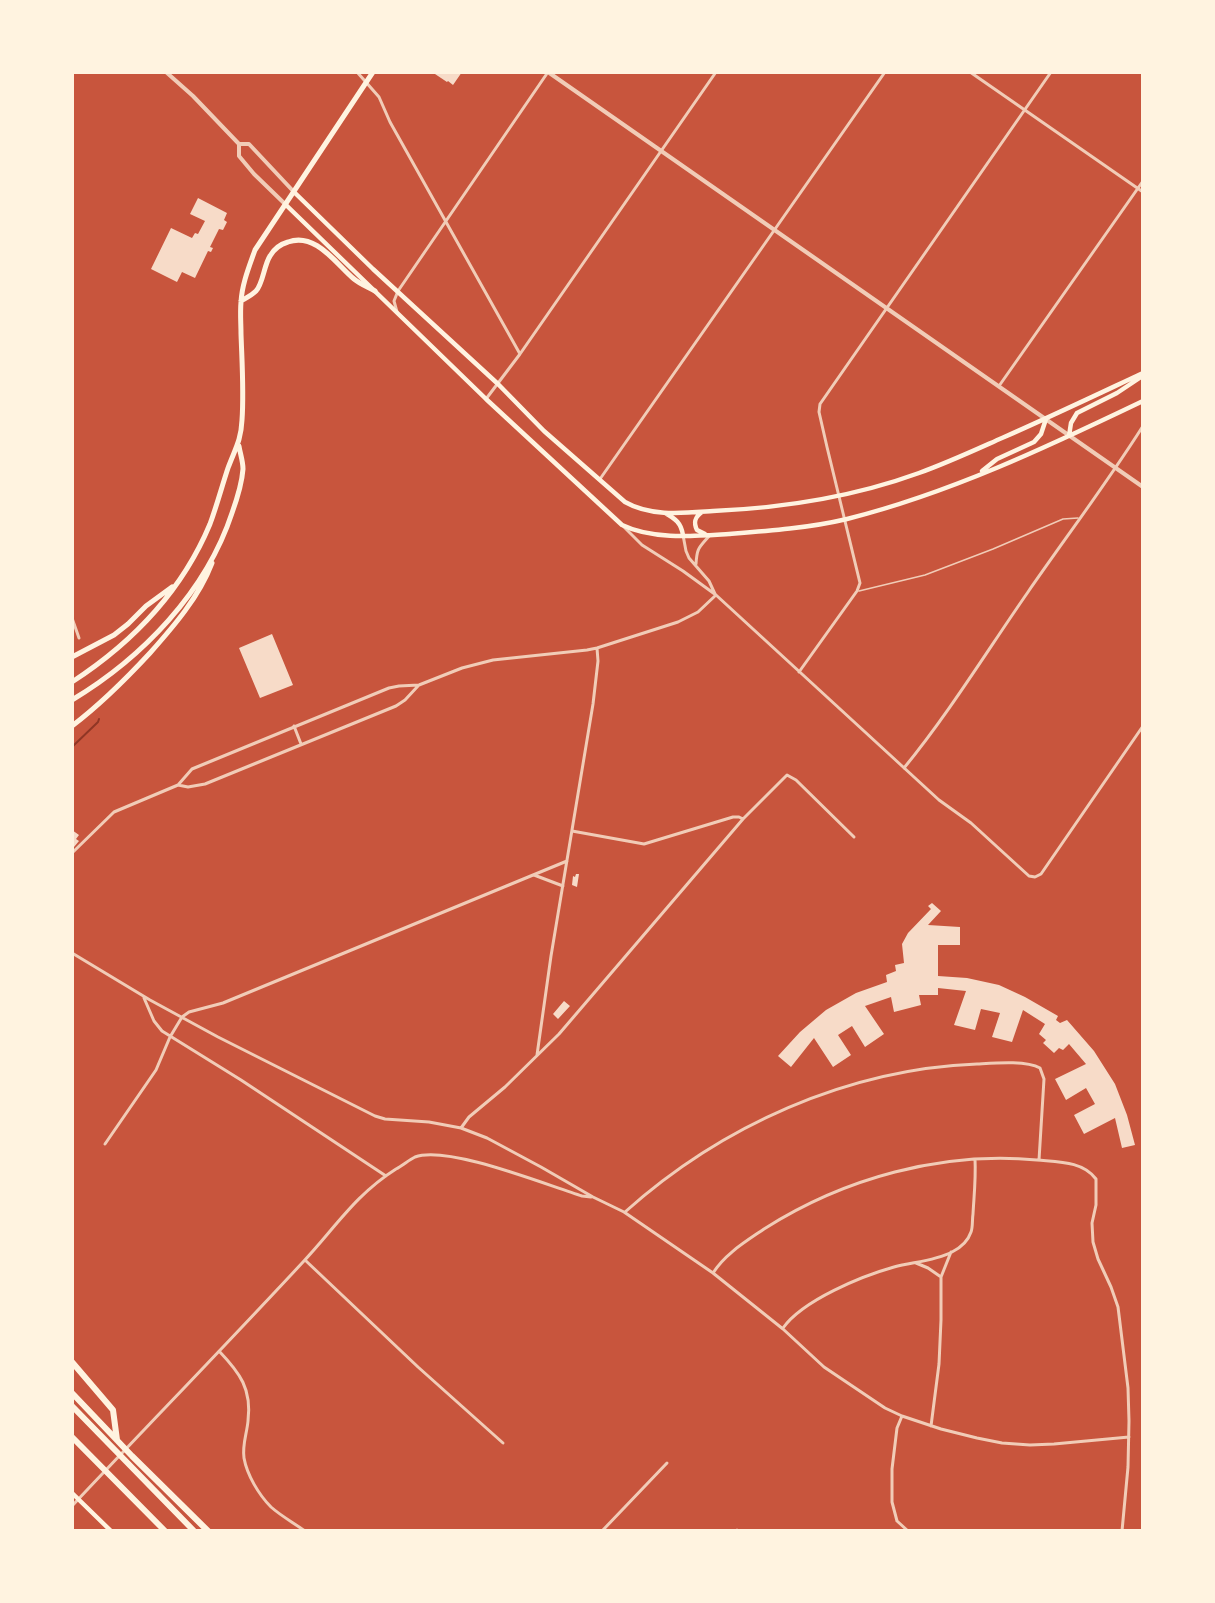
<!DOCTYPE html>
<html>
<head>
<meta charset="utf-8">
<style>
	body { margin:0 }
	#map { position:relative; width:1215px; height:1603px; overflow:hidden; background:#c8553d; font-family:"Sofia Sans Condensed",sans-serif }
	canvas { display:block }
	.frame { position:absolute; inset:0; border:74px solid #fff3e0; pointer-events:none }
</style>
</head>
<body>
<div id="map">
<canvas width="1215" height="1603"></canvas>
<div class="frame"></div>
</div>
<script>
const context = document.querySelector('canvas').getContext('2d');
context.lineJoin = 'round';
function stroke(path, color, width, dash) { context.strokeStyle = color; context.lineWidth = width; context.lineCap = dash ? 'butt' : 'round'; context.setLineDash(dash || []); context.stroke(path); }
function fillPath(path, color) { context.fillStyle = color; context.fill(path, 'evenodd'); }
const stream = new Path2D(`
	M72 747 98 722 99 719`);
const building = new Path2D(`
	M432 72H462L453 85 448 81 447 82Z
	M198 198 227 213 224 220 227 222 223 230 219 229 210 247 213 248 211 252 208 251 195 278 182 272 177 282 151 269 171 228 192 238 195 233 198 234 205 221 190 214Z
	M272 634 293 685 260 698 239 648Z
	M72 830 79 835 76 839 79 841 74 847 72 846Z
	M576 874H579L577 887 572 885 573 876 575 877Z
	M932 903 941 911 928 925 960 927V945H938V976L967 978 999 985 1025 997 1058 1016 1056 1020 1060 1023 1067 1020 1094 1051 1115 1084 1127 1115 1135 1145 1122 1148 1115 1118 1084 1134 1074 1115 1095 1104 1086 1088 1066 1100 1055 1079 1086 1064 1069 1044 1063 1050 1059 1048 1054 1053 1043 1043 1046 1040 1039 1034 1045 1024 1023 1010 1012 1042 992 1037 1000 1013 981 1009 975 1030 954 1025 966 991 938 988V995H919L921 1005 894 1012 891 997 865 1006 884 1034 865 1047 852 1026 838 1035 851 1055 833 1067 814 1038 791 1067 778 1056 800 1032 826 1010 856 993 887 982 886 975 896 971 895 965 904 963 902 944 908 933 931 909 928 906Z
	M564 1001 570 1006 558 1019 553 1014Z`);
const service = new Path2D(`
	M859 591 925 575 993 549 1063 519 1078 518`);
const minor = new Path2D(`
	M357 72 379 97 390 122 520 354
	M970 72 1143 192
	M397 312 394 301 398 291 548 72
	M999 386 1143 181
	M486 399 520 354 716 72
	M600 479 885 72
	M623 526 642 545 683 571 716 595 939 800 971 823 1029 876 1035 877 1041 874 1143 726
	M683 535 686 551 689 558 709 581 715 594
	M696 564C697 547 699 548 710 535
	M72 618 79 638
	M799 672 857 591 860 583 827 447 819 412 820 404 1051 72
	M294 726 301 744
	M904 768C949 713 987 651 1028 592 1066 537 1107 483 1143 426
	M178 785 188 787 205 784 396 706 405 700 418 686
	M572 831 644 844 733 817H739L743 819
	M72 853 114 812 178 785 192 769 389 688 399 686 419 685 462 668 493 660 587 650 597 648 678 622 698 612 716 595
	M534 875 563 886
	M72 953 150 1000 218 1037 375 1116 385 1119 429 1122 461 1128 487 1138 541 1167 593 1197 624 1212 713 1273 783 1329 824 1367 885 1408 902 1416 941 1429 977 1438 1002 1443 1030 1445 1054 1444 1129 1437
	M144 998 154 1021 162 1031 241 1080 386 1176
	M537 1055 551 956 593 704 598 661 597 648
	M461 1128 469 1117 505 1087 559 1034 743 819 787 775 796 780 854 837
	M105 1144 156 1070 170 1037 182 1017 189 1012 223 1003 567 861
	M625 1212C721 1126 847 1069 977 1064 994 1063 1026 1060 1040 1068L1044 1079 1039 1160
	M305 1260 418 1367 503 1443
	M916 1263 928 1268 941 1277
	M713 1273C725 1254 745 1242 764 1229 844 1178 942 1151 1037 1160 1058 1162 1083 1161 1096 1179V1205L1092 1223 1093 1242 1098 1259 1111 1287 1118 1307 1128 1388 1129 1421 1128 1467 1122 1531
	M783 1328C803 1300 862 1276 894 1267 913 1262 935 1261 952 1252 960 1248 968 1241 971 1232 973 1227 972 1220 973 1214 974 1196 976 1178 975 1159
	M219 1351C240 1373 252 1389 248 1421 247 1433 242 1445 244 1458 247 1475 259 1495 271 1507 281 1516 294 1523 305 1531
	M902 1416 897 1428 892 1469V1502L897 1521 908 1531
	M931 1426 939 1364 941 1320V1277L951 1252
	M72 1506C149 1424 227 1344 303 1262 335 1228 355 1195 396 1169 402 1166 409 1160 415 1157 448 1145 546 1185 582 1196L591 1197
	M602 1531 667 1463
	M736 1531 737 1530`);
const tertiary = new Path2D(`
	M166 72 193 96 239 144H249L294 192
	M548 72 1143 487
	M239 144V156L254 174 285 204`);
const secondary = new Path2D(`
	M294 192 373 269 498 384 544 431 625 502C651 517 684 513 713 511 783 508 853 497 919 473 947 463 975 450 1002 438 1050 417 1096 395 1143 373
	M285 204 486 399 622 525C653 540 695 536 729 534 768 531 809 528 847 519 950 493 1047 447 1143 401
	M1069 436 1071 423 1077 413 1117 393 1141 377
	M982 471 997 459 1034 442 1041 434 1046 419
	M702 512C695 517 693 522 697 530L705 534
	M665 513C676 519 681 523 683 535
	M72 1493 111 1531`);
const primary = new Path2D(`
	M241 301C246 298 252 295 256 291 263 284 264 265 270 256 274 249 281 244 288 242 316 232 336 264 354 279 360 284 368 287 375 291
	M72 657 114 635 128 624 146 606 172 587
	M72 682C132 643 182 591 210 524 217 505 222 486 228 468 235 449 241 441 242 420 244 392 242 363 241 334 241 324 240 313 241 302 242 284 249 267 255 250L373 72
	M72 700C142 658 206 592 232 513 237 499 242 483 243 469 243 461 240 453 239 446
	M72 726C101 704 125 680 150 653 174 626 199 597 212 563`);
const motorway = new Path2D(`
	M72 1362 113 1410 117 1440
	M72 1393 132 1456 208 1531
	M72 1406 194 1531
	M72 1437 165 1531`);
stroke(stream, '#8f3625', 2);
fillPath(building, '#f7dbc8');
stroke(service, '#f1ccb7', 1.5);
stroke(minor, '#f1ccb7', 3);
stroke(tertiary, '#f1ccb7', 4);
stroke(secondary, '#fff3e0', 4.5);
stroke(primary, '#fff3e0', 5);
stroke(motorway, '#fff3e0', 6);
</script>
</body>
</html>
